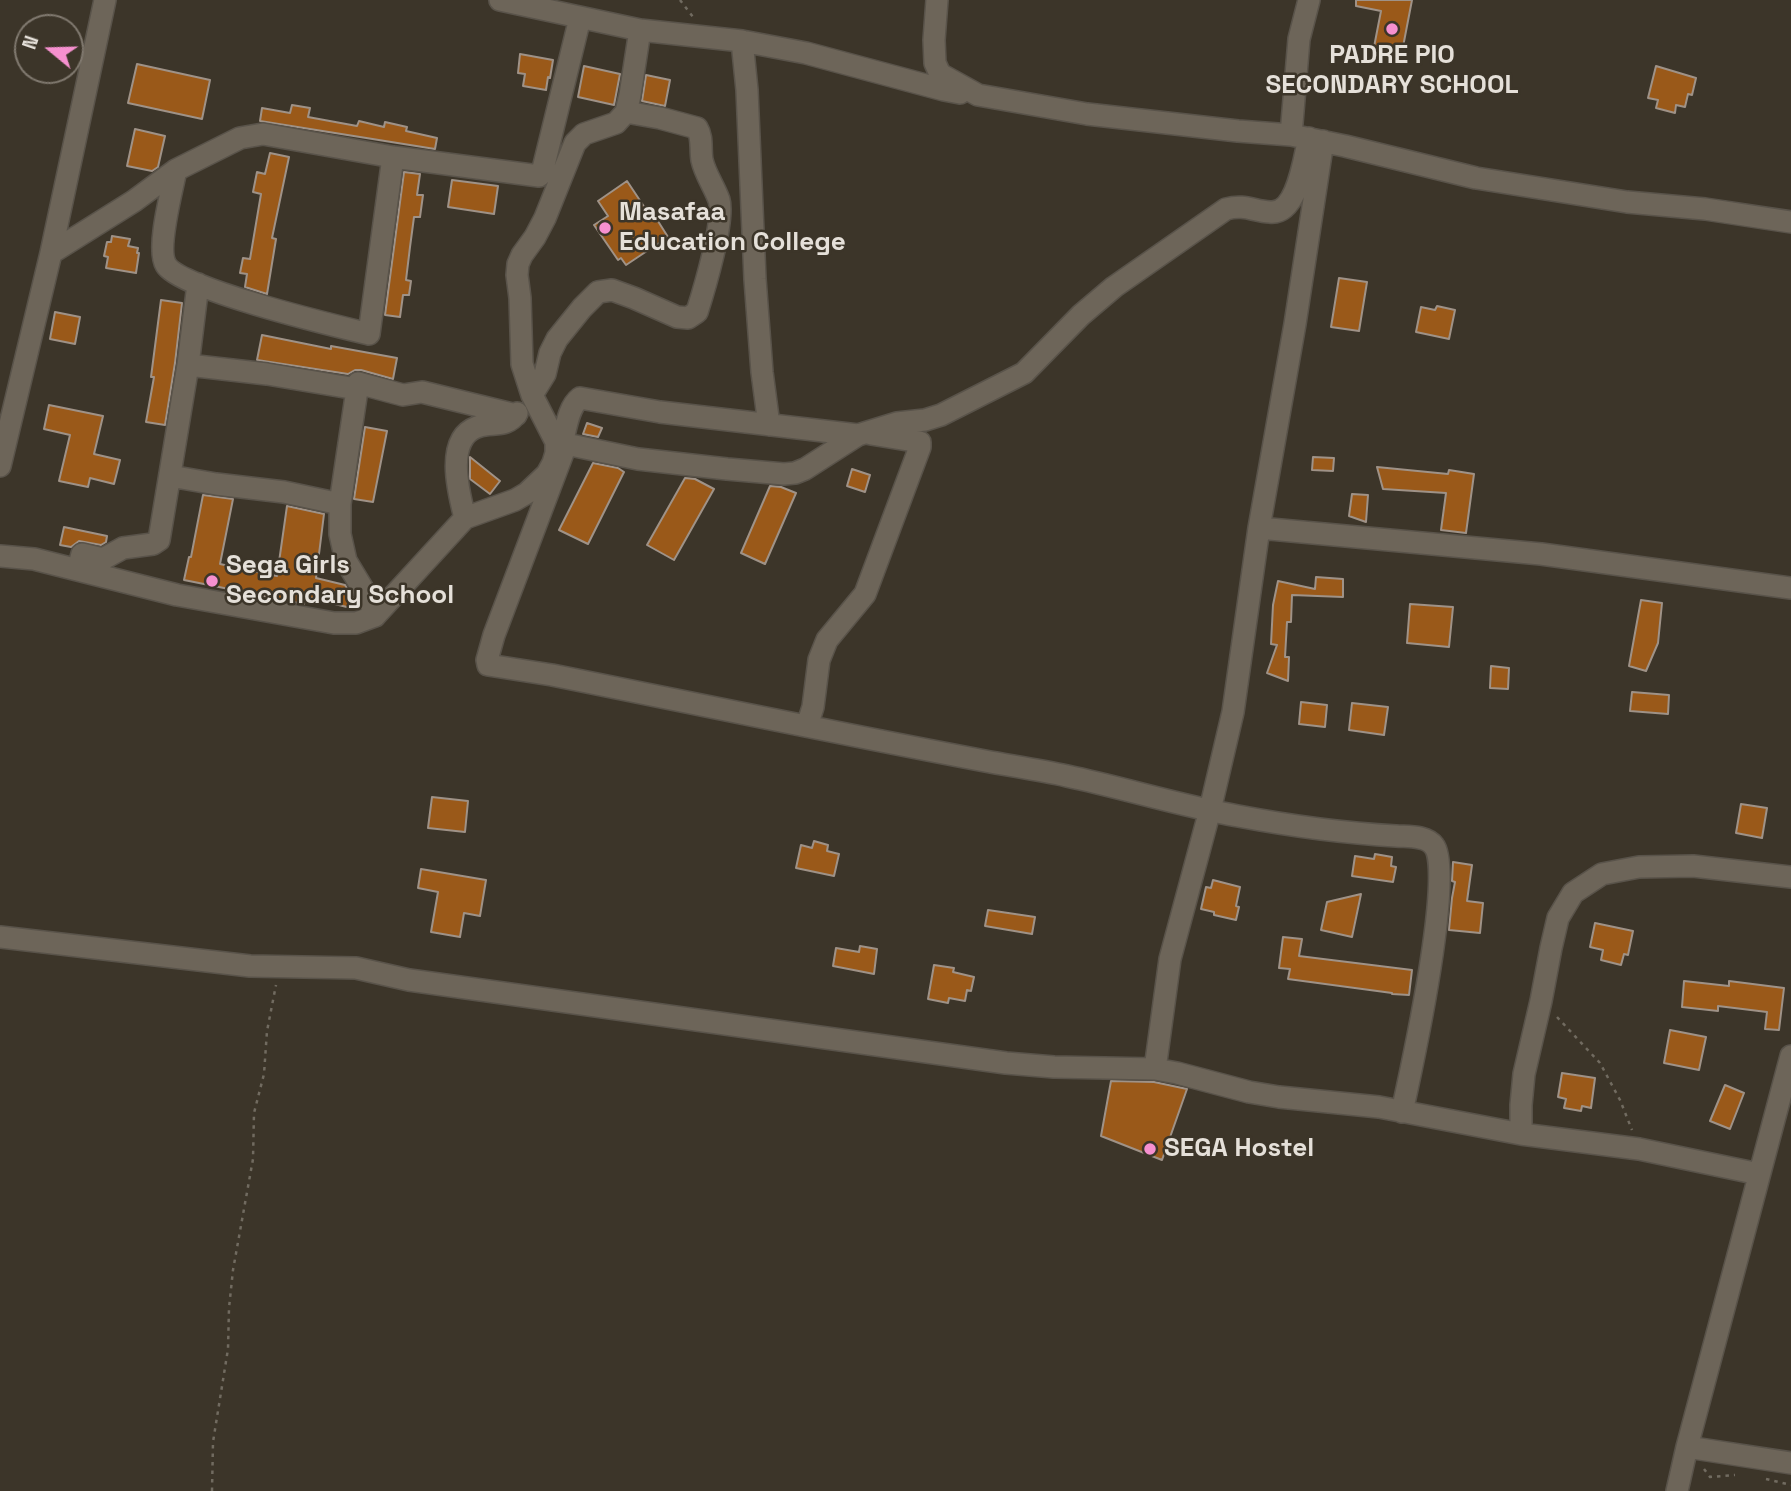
<!DOCTYPE html>
<html>
<head>
<meta charset="utf-8">
<style>
	body { margin:0 }
	#map { position:relative; width:1791px; height:1491px; overflow:hidden; background:#3c3529; font-family:"Space Grotesk",sans-serif }
	canvas { display:block }
	.north { position:absolute; left:14px; top:14px; width:70px; height:70px; box-sizing:border-box; background:#3c3529; border:2px solid #80796f; border-radius:50%; rotate:289deg; font-size:19px; font-weight:700; line-height:28px; text-align:center; color:#e5e0d9 }
	.north::after { content:''; display:block; margin:auto; width:24px; height:32px; background:#f690cf; clip-path:polygon(50% 0,100% 100%,50% 72%,0 100%) }
</style>
</head>
<body>
<div id="map">
<canvas width="1791" height="1491"></canvas>
<div class="north">N</div>
</div>
<script>
const context = document.querySelector('canvas').getContext('2d');
context.lineJoin = 'round';
function fillPath(path, color) { context.fillStyle = color; context.fill(path, 'evenodd'); }
function stroke(path, color, width, dash) { context.strokeStyle = color; context.lineWidth = width; context.lineCap = dash ? 'butt' : 'round'; context.setLineDash(dash || []); context.stroke(path); }
function write(font, color, halo, rows, align = 'center') {
  context.font = font + ' "Space Grotesk",sans-serif'; context.lineWidth = 5; context.setLineDash([]); context.textBaseline = 'middle'; context.strokeStyle = halo; context.fillStyle = color; for (const [text, x, y, turn = 0] of rows) {
    context.save(); context.translate(x, y); context.rotate((+turn || 0) * Math.PI / 180); context.textAlign = isNaN(turn) ? turn : align; if (halo) context.strokeText(text, 0, 0); context.fillText(text, 0, 0); context.restore();
  }
}
const building = new Path2D(`
	M1356 0H1412L1402 52 1374 47 1381 11 1356 6Z
	M520 54 553 60 550 78 548 77 546 90 523 86 525 74 518 73Z
	M137 64 210 80 202 119 128 103Z
	M584 66 620 74 614 105 578 97Z
	M1656 66 1696 78 1692 95 1688 94 1685 107 1676 105 1675 113 1656 108 1658 100 1648 98Z
	M646 75 670 80 665 106 642 101Z
	M292 105 310 108 308 117 357 126 359 121 384 127 385 122 407 127 406 131 437 138 435 149 260 121 262 108 290 113Z
	M135 129 165 136 158 167 152 171 127 166Z
	M270 153 289 157 272 238 276 239 267 294 245 287 247 274 240 273 243 258 250 259 261 194 253 192 257 172 265 174Z
	M404 172 420 174 417 195H423L420 217H414L410 247 406 280 411 281 409 295H403L400 317 385 315Z
	M452 180 498 186 494 214 448 207Z
	M627 181 653 220 656 218 668 237 626 265 621 258 618 260 594 225 608 216 598 201Z
	M112 236 130 239 128 246 138 248 137 253H139L136 273 106 268 108 257 104 256 107 242H111Z
	M1339 278 1367 282 1359 331 1331 327Z
	M161 300 182 303 175 363 165 425 146 422 154 377H151Z
	M1437 306 1455 310 1449 339 1416 332 1421 307 1435 310Z
	M55 312 80 317 75 344 50 339Z
	M262 335 331 349V346L397 358 393 379 361 370H355L348 374 257 360Z
	M49 405 103 416 94 454 120 460 114 484 90 478 88 487 59 481 70 435 44 429Z
	M587 423 602 428 598 437 583 434Z
	M365 427 387 431 373 502 354 499Z
	M470 457 500 481 490 494 470 479Z
	M1313 457 1334 458 1333 471 1312 470Z
	M593 463 618 468 624 472 588 544 559 530Z
	M1377 467 1448 474 1449 470 1474 474 1466 533 1441 530 1446 493 1383 489Z
	M852 469 870 475 865 492 847 486Z
	M685 478 695 479 714 489 674 560 647 545Z
	M770 486 781 487 796 493 765 564 741 553Z
	M1352 494 1368 495 1366 522 1349 516Z
	M203 495 233 499 220 564 277 576 287 506 324 514 316 578 345 585 356 604 355 609 306 597 304 604 184 580 189 557H191Z
	M64 527 107 536 106 542 101 545 79 541 71 547 60 545Z
	M1316 577 1343 579V597L1292 595 1291 622H1287L1285 657H1289L1288 681 1267 673 1277 645 1271 644 1273 605 1278 581 1315 589Z
	M1641 600 1662 603 1658 643 1646 671 1629 666Z
	M1410 604 1453 607 1449 647 1407 643Z
	M1491 666 1509 668 1508 689 1490 688Z
	M1632 692 1669 695 1668 714 1630 711Z
	M1301 702 1327 705 1325 727 1299 724Z
	M1352 703 1388 707 1384 735 1349 730Z
	M432 797 468 801 465 832 428 828Z
	M1741 804 1767 808 1762 838 1736 833Z
	M814 841 828 845 827 851 839 854 834 876 796 868 801 845 812 848Z
	M1375 854 1392 857 1391 866 1396 867 1393 882 1352 876 1355 856 1374 859Z
	M1453 862 1472 865 1467 901 1483 903 1480 933 1449 930 1452 898 1455 882 1452 881Z
	M421 869 486 880 480 916 464 913 460 937 431 932 438 892 418 888Z
	M1213 880 1240 887 1236 906 1239 907 1236 920 1214 915V912L1201 909 1206 887 1211 888Z
	M1361 894 1352 937 1321 930 1327 902Z
	M988 910 1035 917 1032 934 985 926Z
	M1595 923 1633 931 1628 955 1624 954 1621 965 1601 960 1603 950 1590 947Z
	M1283 937 1302 939 1299 956 1412 970 1409 995 1392 994V993L1288 979 1290 969 1279 968Z
	M860 946 877 949 874 974 833 966 836 948 859 952Z
	M934 965 954 968 953 972 974 977 971 991 967 990 965 1001 949 998 948 1003 928 999Z
	M1684 981 1729 986V981L1784 988 1779 1030 1765 1029 1767 1012 1718 1006V1011L1682 1007Z
	M1670 1030 1706 1037 1699 1070 1664 1063Z
	M1562 1073 1595 1078 1591 1108 1582 1106 1581 1111 1564 1108 1566 1099 1558 1097Z
	M1111 1081 1154 1082 1187 1089 1162 1160 1101 1136Z
	M1725 1085 1744 1093 1730 1129 1710 1121Z`);
const path = new Path2D(`
	M680 0 693 17
	M1557 1017 1600 1063 1620 1100 1632 1130
	M1704 1469 1710 1477 1735 1475
	M1766 1479 1791 1485
	M212 1491 213 1442 228 1349 229 1308 233 1270 253 1159 254 1113 264 1074 267 1031 276 985`);
const minor = new Path2D(`
	M500 0 640 30 742 41 806 53 944 90 960 93
	M937 0 934 40 935 63 940 74 978 95 1087 114 1238 131 1291 135 1345 146 1476 178 1627 202 1705 209 1791 222
	M742 41 747 90 755 279 762 372 769 425
	M1291 135 1299 39 1309 0
	M176 170C172 190 156 249 166 265 180 289 336 326 369 334L393 157
	M51 253 134 201 176 170 240 138 263 134 393 157 539 176 542 173 580 18
	M188 365 267 374 357 389
	M532 395 545 374 550 353 557 339 582 308 598 292 612 290 634 298 677 317 688 318 697 312C704 290 725 220 719 200 714 186 705 174 702 160 700 148 703 138 697 128L660 118 626 112
	M556 442 638 459 727 469 784 474 795 473 805 469 858 435 897 423 925 420 941 415 1024 373 1081 315 1114 287 1226 209C1245 204 1253 211 1270 212 1298 215 1304 157 1309 138
	M562 444C566 429 568 407 580 398L660 412 858 435
	M566 445 494 635 487 660 488 665 552 675C697 704 841 734 985 761 1012 766 1040 770 1067 776 1124 788 1181 806 1238 816 1291 826 1343 833 1396 836 1408 837 1426 835 1434 846 1455 872 1411 1071 1402 1112
	M0 466 51 253 105 0
	M170 476 216 484 284 492 340 504
	M465 518C459 494 444 439 477 427 492 421 506 429 517 413
	M1259 528 1541 554 1791 588
	M0 556 34 559 177 595 334 623H356L375 616 465 518 515 500 527 493 547 474 553 463 556 453V442L532 395 522 364 520 298 517 275 518 264 522 255 535 237 545 218 575 143 584 134 616 123 626 112 630 95 640 30
	M78 569 82 554 103 559 123 548 153 544 159 540 188 365 198 284
	M375 616 369 599 346 561 340 534V504L358 383 403 395 422 392 516 415
	M807 726 813 707 819 660 827 640 865 594 920 447V442L871 434
	M0 937 250 966 356 968 409 980 1006 1063 1054 1067 1155 1069 1177 1073 1249 1092 1279 1097 1379 1107 1521 1134 1639 1149 1759 1174
	M1155 1069 1170 959 1210 810 1233 712 1259 528 1295 324 1323 141
	M1521 1134V1105L1524 1074 1541 1001 1551 948 1558 918 1573 893 1602 874 1639 867 1693 866 1791 877
	M1687 1447 1791 1463
	M1677 1491 1687 1447 1791 1056`);
const markers = [
	[1392,29,7,"#f690cf"],
	[605,228,7,"#f690cf"],
	[212,581,7,"#f690cf"],
	[1150,1149,7,"#f690cf"]
];
const poiNames = [
	["PADRE PIO",1392,56,"center"],
	["SECONDARY SCHOOL",1392,86,"center"],
	["Masafaa",619,213],
	["Education College",619,243],
	["Sega Girls",226,566],
	["Secondary School",226,596],
	["SEGA Hostel",1164,1149]
];
fillPath(building, '#9a5919');
stroke(building, '#9f9287', 2);
stroke(minor, '#59534a', 24);
stroke(path, '#716b60', 2.5, [3.5, 5]);
stroke(minor, '#6d6559', 21);
for (const [x, y, r, color] of markers) { const dot = new Path2D(); dot.arc(x, y, r, 0, 2 * Math.PI); context.fillStyle = color; context.fill(dot); stroke(dot, '#3c3529', 2.5); }
write('bold 26px', '#e5e0d9', '#3c3529', poiNames, 'left');
</script>
</body>
</html>
